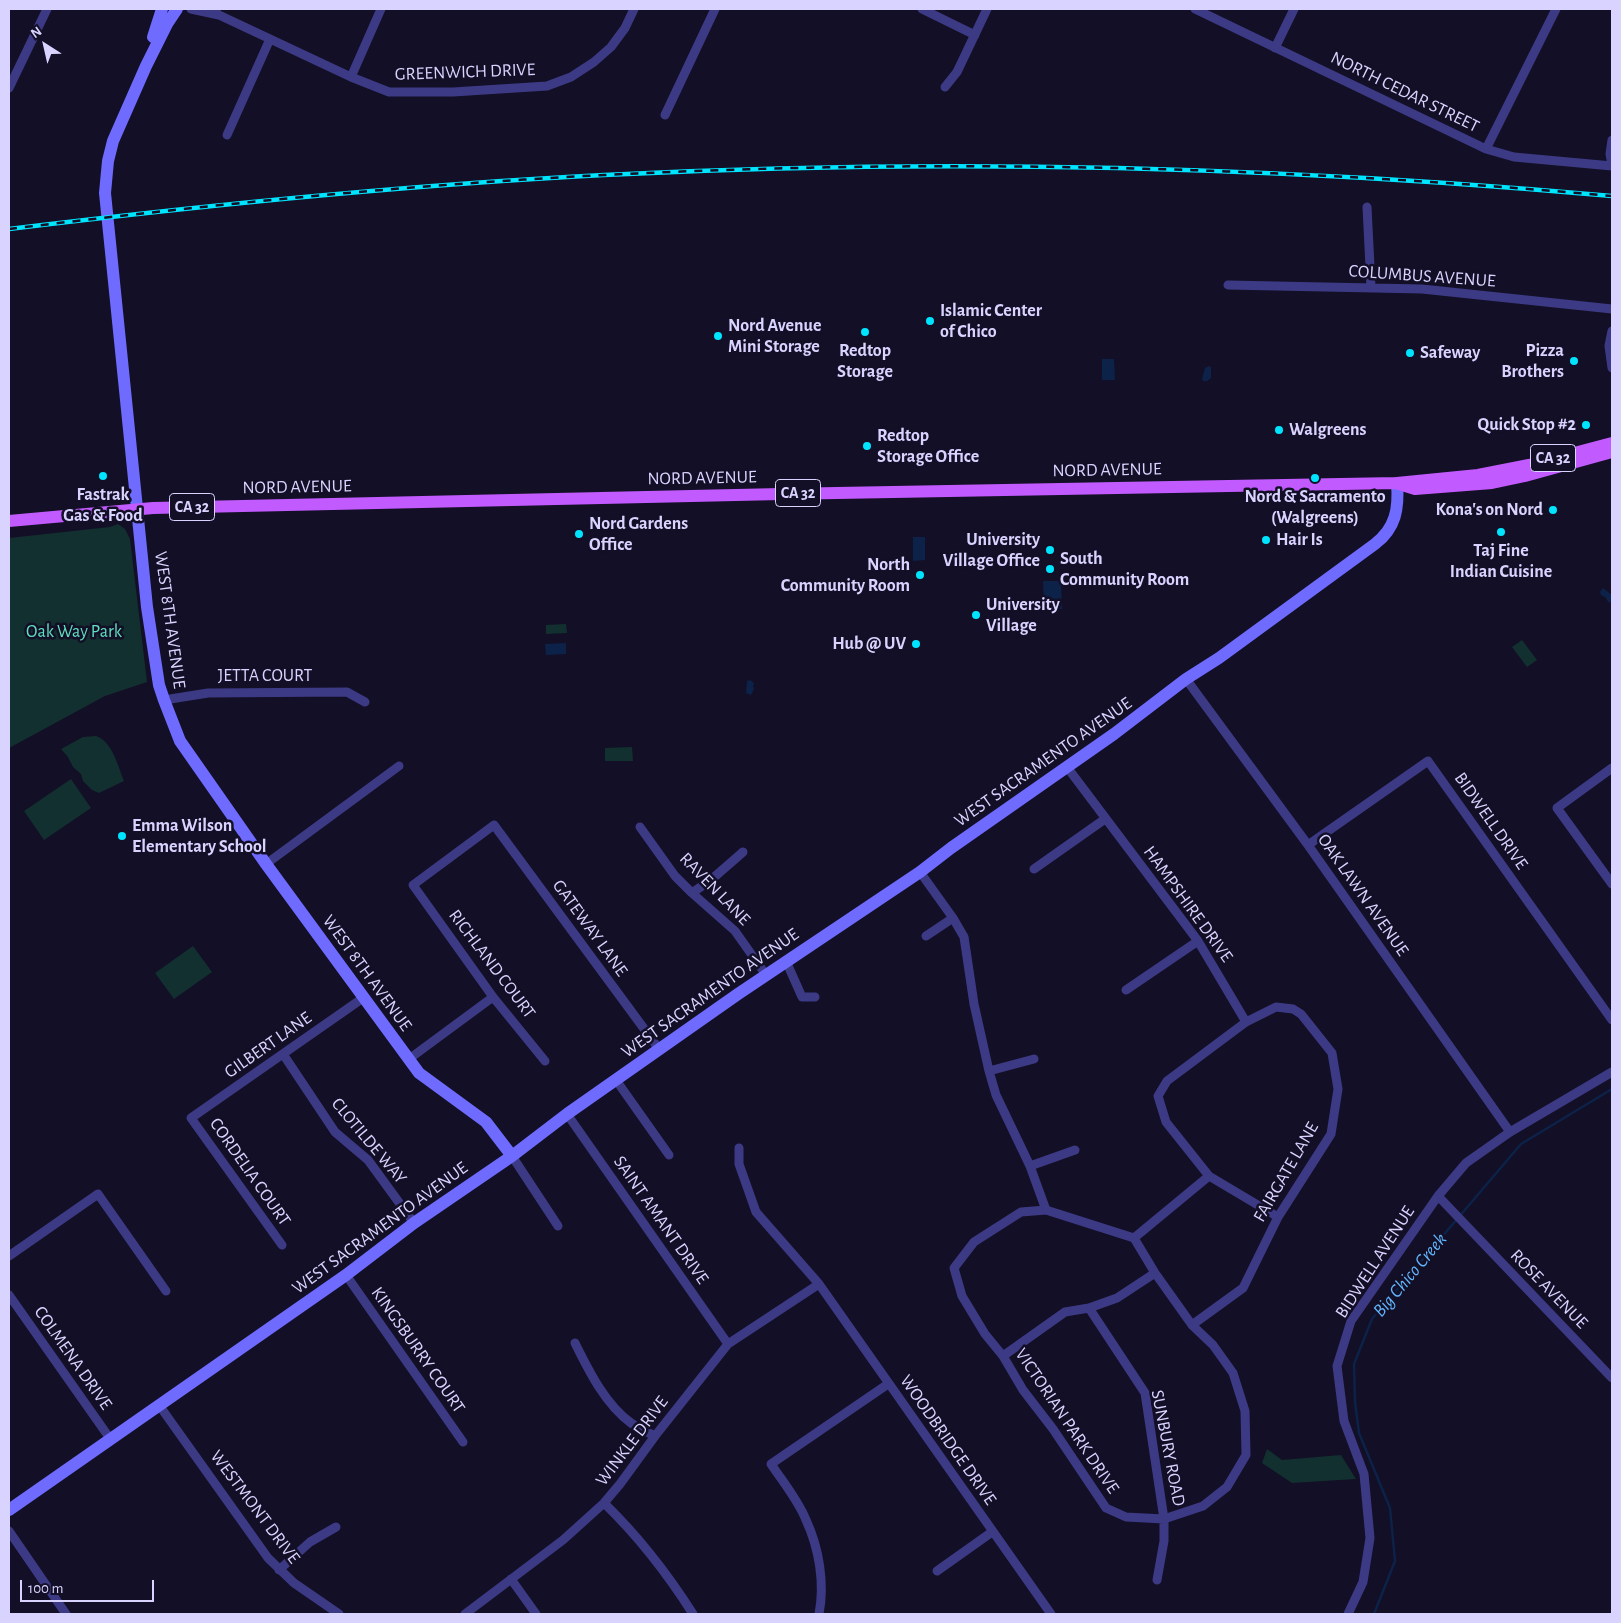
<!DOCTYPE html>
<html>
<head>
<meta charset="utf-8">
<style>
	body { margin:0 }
	#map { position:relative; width:1621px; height:1623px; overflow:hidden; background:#130f26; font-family:"Alegreya Sans",sans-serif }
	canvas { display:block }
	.frame { position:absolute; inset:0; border:10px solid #d9d4ff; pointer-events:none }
	.north { position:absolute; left:20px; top:20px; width:50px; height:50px; -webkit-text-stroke:4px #130f26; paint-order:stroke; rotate:325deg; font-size:14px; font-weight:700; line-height:20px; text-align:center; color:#d9d4ff }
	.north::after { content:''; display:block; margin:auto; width:18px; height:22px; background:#d9d4ff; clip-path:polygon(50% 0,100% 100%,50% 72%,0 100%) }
	.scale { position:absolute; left:20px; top:1580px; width:134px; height:22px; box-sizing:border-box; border:2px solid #d9d4ff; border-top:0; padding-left:6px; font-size:15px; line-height:18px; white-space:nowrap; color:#d9d4ff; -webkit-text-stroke:4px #130f26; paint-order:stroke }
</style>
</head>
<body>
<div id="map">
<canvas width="1621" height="1623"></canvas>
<div class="frame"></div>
<div class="north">N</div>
<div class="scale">100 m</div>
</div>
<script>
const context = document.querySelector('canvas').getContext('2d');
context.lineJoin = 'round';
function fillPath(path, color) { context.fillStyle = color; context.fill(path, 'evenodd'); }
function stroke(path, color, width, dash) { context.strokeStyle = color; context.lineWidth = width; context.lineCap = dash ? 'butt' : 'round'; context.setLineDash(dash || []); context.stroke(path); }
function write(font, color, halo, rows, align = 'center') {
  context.font = font + ' "Alegreya Sans",sans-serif'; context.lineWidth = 5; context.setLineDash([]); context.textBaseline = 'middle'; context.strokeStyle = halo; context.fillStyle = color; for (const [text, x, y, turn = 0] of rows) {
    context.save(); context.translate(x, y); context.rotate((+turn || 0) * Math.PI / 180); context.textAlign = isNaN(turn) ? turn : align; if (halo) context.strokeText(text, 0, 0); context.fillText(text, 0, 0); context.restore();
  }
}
const green = new Path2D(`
	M118 524 125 529 130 539 147 682 105 696 9 748V538L110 527Z
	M566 624 567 633 546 634V625Z
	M1522 640 1537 660 1527 667 1512 647Z
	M96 736C112 741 118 766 124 781L99 793 92 790 83 781 81 774 73 767 68 757 61 749 83 737Z
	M632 747 633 761H605V748Z
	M71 779 91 808 44 840 24 811Z
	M193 946 212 972 174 999 155 973Z
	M1267 1449 1282 1460 1341 1455 1356 1479 1292 1483 1262 1463Z`);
const water = new Path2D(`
	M1102 359H1114L1115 380H1102Z
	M1209 366 1211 367V378L1207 381H1203L1202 379 1205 368Z
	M913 537H925V560L913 561Z
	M1043 581H1061L1062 609 1044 610Z
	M1603 588 1612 595V601L1609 603 1605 597 1601 595 1600 592Z
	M566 643V654L546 655 545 644Z
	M750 680 754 683 753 686 754 689 751 695 746 693 747 681Z`);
const stream = new Path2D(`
	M1374 1614 1395 1561 1390 1508 1359 1433 1355 1402 1354 1364 1372 1319 1521 1144 1612 1089`);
const street = new Path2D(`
	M191 9 219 15
	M212 9 219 15 351 77 389 92H453L547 86 571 77 594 62 611 47 625 28 634 9
	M922 9 975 35
	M1195 9 1486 149 1514 157 1612 166
	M1275 48 1294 9
	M351 77 381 9
	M945 87 957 72 987 9
	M9 88 47 9
	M665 115 715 9
	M227 135 270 39
	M1612 140 1610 154 1612 165
	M1486 149 1556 9
	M1367 207 1371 287
	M1228 285 1422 289 1612 309
	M1612 331 1609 346 1612 368
	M1186 679 1308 845 1510 1132
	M164 700 208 693 347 692 365 702
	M1067 767 1198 941 1246 1022
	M1612 768 1557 808 1612 884
	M640 827 675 876 692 893 735 931 766 975
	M1308 845 1428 761 1612 1020
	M266 864 399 766
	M1034 869 1105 819
	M920 872 953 918 964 937 974 1004 989 1071 996 1095 1030 1166 1046 1210
	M692 893 712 879 743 852
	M926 936 953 918
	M786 961 802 997H815
	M1126 990 1198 941
	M283 1054 335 1132 368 1160 414 1223
	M409 1059 493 997
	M545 1061 493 997 413 885 494 825 659 1049
	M989 1071 1034 1059
	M616 1080 669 1155
	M567 1114 728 1344
	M739 1148V1164L756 1212 819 1284 1051 1614
	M512 1156 558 1226
	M1030 1166 1075 1150
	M1438 1196 1612 1378
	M1046 1210 1134 1238 1155 1273 1192 1325 1213 1345 1233 1373 1245 1411 1246 1455 1227 1487 1203 1506 1164 1519 1126 1517 1106 1508 1053 1429 1023 1390 1003 1356 985 1334 962 1296 954 1268 974 1242 1021 1212Z
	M1134 1238 1209 1176
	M282 1245 191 1118 363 998
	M9 1256 98 1194 166 1291
	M346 1275 463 1442
	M9 1295 111 1440
	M1089 1308 1145 1393 1164 1519V1541L1157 1580
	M1192 1325 1243 1288 1278 1217 1331 1134 1338 1089 1332 1053 1301 1014 1293 1009 1276 1007 1246 1022 1167 1081 1158 1096 1166 1122 1209 1176 1278 1217
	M575 1343C589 1371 605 1404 631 1423 638 1428 647 1432 655 1436
	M1003 1356 1065 1312 1089 1308 1117 1298 1155 1273
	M159 1405 268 1558 294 1583 339 1614
	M604 1503C639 1537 667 1573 693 1614
	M9 1531 66 1614
	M279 1570 310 1542 336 1527
	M937 1571 992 1532
	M511 1579 536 1614
	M465 1614 563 1540 604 1503 620 1484 655 1436 728 1344 819 1284
	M819 1614C825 1583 819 1548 806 1520 798 1500 783 1482 771 1464L888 1384
	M1348 1614 1363 1582 1370 1538 1364 1474 1344 1421 1337 1366 1351 1321 1438 1196 1466 1163 1510 1132 1612 1072`);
const secondary = new Path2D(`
	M177 9 167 24 146 66 113 141 108 161 105 193 147 607 159 685 164 700 180 741 266 864 419 1073 486 1122 512 1156
	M153 37 162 9
	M9 1510 346 1275 414 1223 512 1156 567 1114 738 994 920 872 951 848 1114 734 1186 679 1219 658 1375 544C1396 528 1399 508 1397 483`);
const primary = new Path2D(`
	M1399 484 1415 489 1492 483 1525 476 1612 452
	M9 521 153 508 781 494 1397 483 1478 475 1529 465 1612 443`);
const rail = new Path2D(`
	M9 229C206 205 405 185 604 175 940 158 1277 166 1612 196`);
const markers = [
	[930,321,5,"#00e5ff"],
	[865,332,5,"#00e5ff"],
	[718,336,5,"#00e5ff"],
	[1410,353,5,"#00e5ff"],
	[1574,361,5,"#00e5ff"],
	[1586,425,5,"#00e5ff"],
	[1279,430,5,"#00e5ff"],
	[867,446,5,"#00e5ff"],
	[103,476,5,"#00e5ff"],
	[1315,478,5,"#00e5ff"],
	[1553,510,5,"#00e5ff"],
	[1501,532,5,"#00e5ff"],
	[579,534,5,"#00e5ff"],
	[1266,540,5,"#00e5ff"],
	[1050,550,5,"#00e5ff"],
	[1050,569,5,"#00e5ff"],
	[920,575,5,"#00e5ff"],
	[976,615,5,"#00e5ff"],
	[916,644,5,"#00e5ff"],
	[122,836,5,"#00e5ff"]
];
const shields = [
	[1553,458,45],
	[798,493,45],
	[192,507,45]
];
const shieldNames = [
	["CA 32",1553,458],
	["CA 32",798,493],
	["CA 32",192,507]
];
const streetNames = [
	["GREENWICH DRIVE",465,72,-2],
	["NORTH CEDAR STREET",1405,92,26],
	["COLUMBUS AVENUE",1422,276,4],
	["NORD AVENUE",1107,470,-1],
	["NORD AVENUE",702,478,-1],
	["NORD AVENUE",297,487,-1],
	["WEST 8TH AVENUE",170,620,82],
	["JETTA COURT",265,676],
	["WEST SACRAMENTO AVENUE",1043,762,-35],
	["BIDWELL DRIVE",1491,821,55],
	["RAVEN LANE",715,889,46],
	["OAK LAWN AVENUE",1363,895,55],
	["HAMPSHIRE DRIVE",1188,904,54],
	["GATEWAY LANE",590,928,54],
	["RICHLAND COURT",492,964,53],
	["WEST 8TH AVENUE",367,973,54],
	["WEST SACRAMENTO AVENUE",710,993,-35],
	["GILBERT LANE",268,1045,-35],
	["CLOTILDE WAY",369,1141,50],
	["CORDELIA COURT",250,1172,55],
	["FAIRGATE LANE",1286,1172,-60],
	["SAINT AMANT DRIVE",661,1220,55],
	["WEST SACRAMENTO AVENUE",380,1228,-36],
	["BIDWELL AVENUE",1375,1262,-57],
	["ROSE AVENUE",1549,1289,46],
	["KINGSBURRY COURT",418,1350,55],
	["COLMENA DRIVE",73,1358,55],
	["VICTORIAN PARK DRIVE",1067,1421,56],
	["WOODBRIDGE DRIVE",948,1440,55],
	["WINKLE DRIVE",632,1441,-53],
	["SUNBURY ROAD",1168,1448,79],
	["WESTMONT DRIVE",255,1507,53]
];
const poiNames = [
	["Islamic Center",940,311],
	["of Chico",940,332],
	["Nord Avenue",728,326],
	["Mini Storage",728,347],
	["Redtop",865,351,"center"],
	["Storage",865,372,"center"],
	["Pizza",1564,351,"right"],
	["Brothers",1564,372,"right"],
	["Safeway",1420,353],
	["Quick Stop #2",1576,425,"right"],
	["Walgreens",1289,430],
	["Redtop",877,436],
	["Storage Office",877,457],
	["Fastrak",103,495,"center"],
	["Gas & Food",103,516,"center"],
	["Nord & Sacramento",1315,497,"center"],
	["(Walgreens)",1315,518,"center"],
	["Kona's on Nord",1543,510,"right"],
	["Nord Gardens",589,524],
	["Office",589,545],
	["University",1040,540,"right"],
	["Village Office",1040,561,"right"],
	["Hair Is",1276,540],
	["Taj Fine",1501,551,"center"],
	["Indian Cuisine",1501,572,"center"],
	["South",1060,559],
	["Community Room",1060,580],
	["North",910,565,"right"],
	["Community Room",910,586,"right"],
	["University",986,605],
	["Village",986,626],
	["Hub @ UV",906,644,"right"],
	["Emma Wilson",132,826],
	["Elementary School",132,847]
];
const parkNames = [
	["Oak Way Park",74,632]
];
const waterNames = [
	["Big Chico Creek",1410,1275,-50]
];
fillPath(green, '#12302f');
fillPath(water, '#0c2248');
stroke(stream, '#0c2248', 2.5);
stroke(street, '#3d3a85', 9);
stroke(secondary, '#6f6bff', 12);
stroke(primary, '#c25bff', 12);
stroke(rail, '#00e5ff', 4.5);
stroke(rail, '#130f26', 2.5, [8]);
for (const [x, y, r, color] of markers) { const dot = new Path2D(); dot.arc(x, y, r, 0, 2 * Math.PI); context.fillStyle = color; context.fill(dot); stroke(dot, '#130f26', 2); }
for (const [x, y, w] of shields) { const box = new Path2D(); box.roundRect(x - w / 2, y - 13.5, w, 27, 4); context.fillStyle = '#130f26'; context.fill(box); stroke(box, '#d9d4ff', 1); }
write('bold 16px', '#d9d4ff', null, shieldNames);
write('18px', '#d9d4ff', '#130f26', streetNames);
write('bold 18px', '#d9d4ff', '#130f26', poiNames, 'left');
write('18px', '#5fe0c0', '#130f26', parkNames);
write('italic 19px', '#62b6ff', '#130f26', waterNames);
</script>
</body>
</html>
